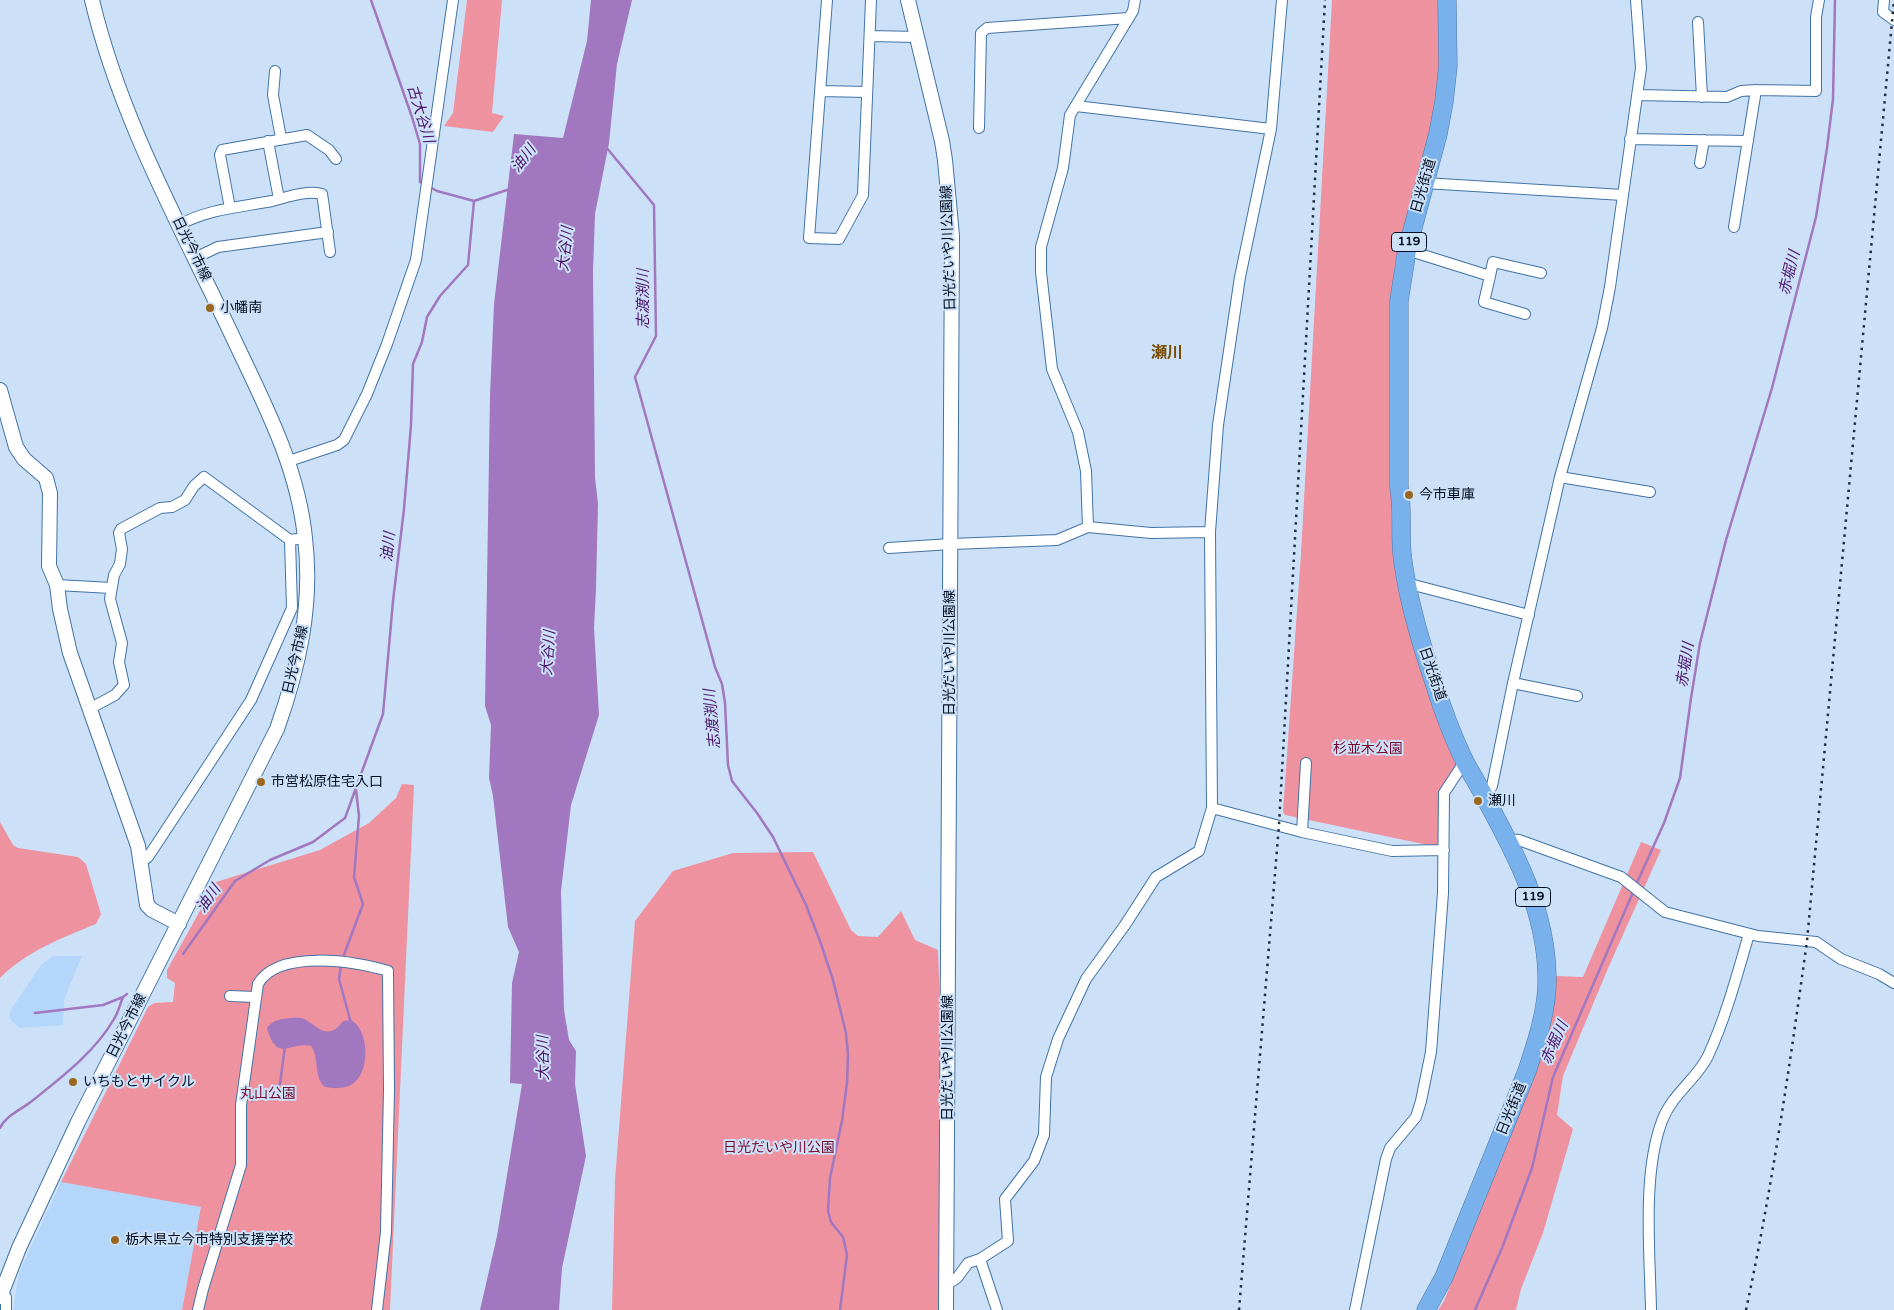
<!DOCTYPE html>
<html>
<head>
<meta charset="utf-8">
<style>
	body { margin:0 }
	canvas { display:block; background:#cce1f7 }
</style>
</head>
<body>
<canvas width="1894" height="1310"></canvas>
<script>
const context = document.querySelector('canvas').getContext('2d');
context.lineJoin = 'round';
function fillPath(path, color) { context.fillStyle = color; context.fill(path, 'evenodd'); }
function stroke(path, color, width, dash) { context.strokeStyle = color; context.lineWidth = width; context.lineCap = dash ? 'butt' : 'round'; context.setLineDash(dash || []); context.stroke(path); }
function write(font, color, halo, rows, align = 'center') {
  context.font = font + ' "Varela Round","Noto Sans JP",sans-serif'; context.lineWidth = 4; context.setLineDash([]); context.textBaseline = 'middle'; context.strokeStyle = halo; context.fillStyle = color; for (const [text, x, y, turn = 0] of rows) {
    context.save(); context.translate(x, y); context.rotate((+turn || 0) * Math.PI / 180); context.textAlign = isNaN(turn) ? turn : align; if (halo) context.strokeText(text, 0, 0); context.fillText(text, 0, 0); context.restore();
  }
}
const built = new Path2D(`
	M53 956H82L64 1000 63 1025 19 1028 10 1019V1011L41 965Z
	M61 1182 202 1207 182 1310H13L19 1273Z`);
const green = new Path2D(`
	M467 0H502L492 113 504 116 493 132 444 126 453 113Z
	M1332 0H1444L1440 103 1412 204 1395 527 1462 760 1442 793V848L1285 815 1283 812 1301 553Z
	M402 784 414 785 390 1310H182L201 1207 61 1182 148 1007 154 1003 173 1002 175 983 167 978V970L216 882 320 850 369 823 396 798Z
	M0 822 13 845 18 848 78 857 86 864 101 914 96 924C62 938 27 951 0 978Z
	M1641 842 1661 850 1609 966 1563 1076 1557 1115 1573 1129 1543 1233 1521 1289 1516 1310H1438L1444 1301 1535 1074 1550 1022 1555 976 1583 977Z
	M813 852 851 930 858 936 878 937 901 911 915 940 938 950 941 1029 939 1310H612L615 1180 635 921 673 871 733 853Z`);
const water = new Path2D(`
	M591 0H632L617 64 609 143 595 214 593 271 595 477 598 504 596 588 594 628 599 715 571 805 561 891 564 1010 569 1040 576 1051 575 1084 586 1156 562 1268 559 1310H480L497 1236 522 1084 510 1083 512 983 519 952 508 927 493 796 489 778 491 725 485 706 490 395 494 304 514 134 563 138 587 41Z
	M290 1018C294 1018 302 1017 306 1020 319 1028 329 1041 343 1021L351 1020C369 1030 370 1069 355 1082 347 1089 335 1089 325 1087 313 1077 320 1058 311 1046 290 1041 277 1064 267 1028 273 1020 280 1019 290 1018Z`);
const stream = new Path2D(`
	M371 0 412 117 420 144V182L423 183
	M606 147 654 205 656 336 635 377 715 667 722 684 725 703 728 765 732 781 757 813 773 837 806 905 820 941 833 980 846 1033 848 1054 847 1083 842 1121 830 1178 828 1211 831 1222 843 1237 847 1255 840 1310
	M430 187 437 191 474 201
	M474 201 510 189
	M1636 885 1664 823 1680 778 1691 698 1700 643 1726 540 1772 388 1816 217 1827 148 1833 99 1835 0
	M183 954 235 881 270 860 313 842 345 818 383 714 393 601 404 509 411 425 413 364 422 342 427 317 440 296 468 265 474 201
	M342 960 363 904 354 877 359 816 356 790
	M341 965 339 979 351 1023
	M35 1013 103 1005 123 997
	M252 1101 280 1084 285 1046
	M0 1128C6 1115 21 1110 32 1101 62 1077 95 1052 114 1019 118 1013 120 1004 123 997L127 994
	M1475 1310 1502 1248 1532 1168 1553 1077 1634 890`);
const street = new Path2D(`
	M827 0 809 238 839 239 863 195 871 0
	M1884 0 1883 12 1894 20
	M1698 22 1702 97
	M870 36 918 37
	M275 71 273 95 281 138
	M821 91 867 92
	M1639 95 1727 97 1741 91 1756 90 1816 91V17L1819 0
	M1076 106 1271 129
	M979 128 981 33 987 28 1129 18
	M1630 139 1748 141
	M268 141 279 199
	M1700 163 1704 140
	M1424 183 1623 195
	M230 208 220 155 222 150 307 135 329 150 336 159
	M179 225C208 209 241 207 272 201 288 197 306 190 322 194L323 200 330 252
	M1734 227 1756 90
	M1407 250 1490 276 1484 302 1525 314
	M195 258 218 247 328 232
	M1490 276 1493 262 1541 273
	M289 461 337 445 344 440 367 394 387 344 416 260 453 0
	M1560 477 1650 492
	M1088 527 1086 471 1078 432 1052 369 1041 272V247L1063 168 1070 115 1133 11 1135 0
	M889 548 951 544 1057 540 1088 527 1151 533 1210 532
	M1406 583 1529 615
	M57 585 111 588
	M1513 683 1577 696
	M89 709 115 695 124 685 119 662 122 643 110 599 114 575 120 564 122 549 119 533 121 529 160 508 172 507 185 500 194 486 204 477 290 540 305 538
	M1485 797 1492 786 1513 683 1560 477 1602 328 1610 287 1641 68 1636 0
	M1212 808 1210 532 1218 425 1240 277 1271 129 1282 0
	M1302 832 1306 763
	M1507 839 1519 840 1621 877 1665 912 1758 936 1816 942 1841 959 1879 974 1894 983
	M141 862 148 857 160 839 251 700 292 608 290 540
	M230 996 255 997
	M980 1259 997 1310
	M946 1285 957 1278 968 1263 980 1259 1008 1241 1005 1199 1034 1161 1044 1135 1046 1077 1058 1039 1086 979 1125 925 1156 877 1199 851 1212 808 1302 832 1392 851 1444 850
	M1 1294 6 1297V1310
	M198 1310 203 1289 241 1165V1105L258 984C278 949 356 961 388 971L389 1090 386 1232 377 1310
	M1355 1310 1386 1159 1390 1148 1416 1117 1421 1101 1431 1052 1443 893 1444 793 1465 761
	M1651 1310C1650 1253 1642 1174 1662 1121 1672 1094 1697 1079 1708 1056 1726 1017 1737 975 1749 934`);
const secondary = new Path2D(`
	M908 0 942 141 945 160 952 236 946 1310
	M0 390 16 447 24 459 46 478 50 493 49 566 57 585 60 609 70 653 138 846 147 905 152 910 179 924
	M0 1297 19 1248 78 1122 277 729C299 667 313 604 305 538 298 469 267 409 238 348 185 234 121 123 92 0`);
const highway = new Path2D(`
	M1426 1310 1444 1277 1527 1071C1537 1041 1548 1008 1547 976 1546 910 1515 852 1484 796 1478 784 1470 772 1464 760 1452 735 1442 708 1434 682 1420 641 1407 598 1402 554 1400 532 1403 509 1399 487V301L1407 250 1438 134 1444 102 1448 66 1447 0`);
const rail = new Path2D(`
	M1239 1310 1279 825 1325 0
	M1746 1310C1772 1188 1790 1064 1807 941L1894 0`);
const markers = [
	[210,308,5,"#9b671e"],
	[1409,495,5,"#9b671e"],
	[261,782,5,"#9b671e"],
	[1478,801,5,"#9b671e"],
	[73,1082,5,"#9b671e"],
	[115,1240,5,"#9b671e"]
];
const shields = [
	[1409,242,35],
	[1533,897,35]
];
const shieldNames = [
	["119",1409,242],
	["119",1533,897]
];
const streetNames = [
	["日光街道",1424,186,-74],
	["日光だいや川公園線",949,248,-92],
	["日光今市線",191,249,64],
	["日光だいや川公園線",950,653,-90],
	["日光今市線",296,660,-77],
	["日光街道",1432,674,71],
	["日光今市線",127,1026,-63],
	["日光だいや川公園線",948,1058,-90],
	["日光街道",1512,1109,-68]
];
const poiNames = [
	["小幡南",220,308],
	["今市車庫",1419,495],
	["市営松原住宅入口",271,782],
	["瀬川",1488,801],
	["いちもとサイクル",83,1082],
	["栃木県立今市特別支援学校",125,1240]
];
const parkNames = [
	["杉並木公園",1368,749],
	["丸山公園",268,1094],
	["日光だいや川公園",779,1148]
];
const waterNames = [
	["古大谷川",420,114,73],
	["油川",524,159,-52],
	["大谷川",566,249,-84],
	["赤堀川",1790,273,-76],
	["志渡渕川",644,299,-90],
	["油川",389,547,-84],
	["大谷川",549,653,-86],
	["赤堀川",1686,665,-81],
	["志渡渕川",713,719,-95],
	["油川",209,899,-55],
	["赤堀川",1555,1043,-66],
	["大谷川",544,1058,-91]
];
const quarterNames = [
	["瀬川",1167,354]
];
fillPath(built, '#b3d6fa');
fillPath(green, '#ee92a0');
fillPath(water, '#a177bf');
stroke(stream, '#a177bf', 2.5);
stroke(street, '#4273a5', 12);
stroke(secondary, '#4273a5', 16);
stroke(highway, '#4e77a4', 19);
stroke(street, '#fff', 10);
stroke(secondary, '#fff', 14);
stroke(highway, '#78b1ec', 18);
stroke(rail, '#1f2d40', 2.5, [2.5, 5]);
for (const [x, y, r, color] of markers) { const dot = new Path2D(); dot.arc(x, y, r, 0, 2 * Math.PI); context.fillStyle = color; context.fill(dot); stroke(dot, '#cce1f7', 2); }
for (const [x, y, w] of shields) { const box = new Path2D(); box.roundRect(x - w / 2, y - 9.5, w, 19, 4); context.fillStyle = '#cce1f7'; context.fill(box); stroke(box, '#000c1f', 1); }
write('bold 12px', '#000c1f', null, shieldNames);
write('14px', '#000c1f', '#cce1f7', streetNames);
write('14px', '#000c1f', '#cce1f7', poiNames, 'left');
write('14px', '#79062e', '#cce1f7', parkNames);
write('italic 15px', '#4c126a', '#cce1f7', waterNames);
write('bold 16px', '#7a4c00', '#cce1f7', quarterNames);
</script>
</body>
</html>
